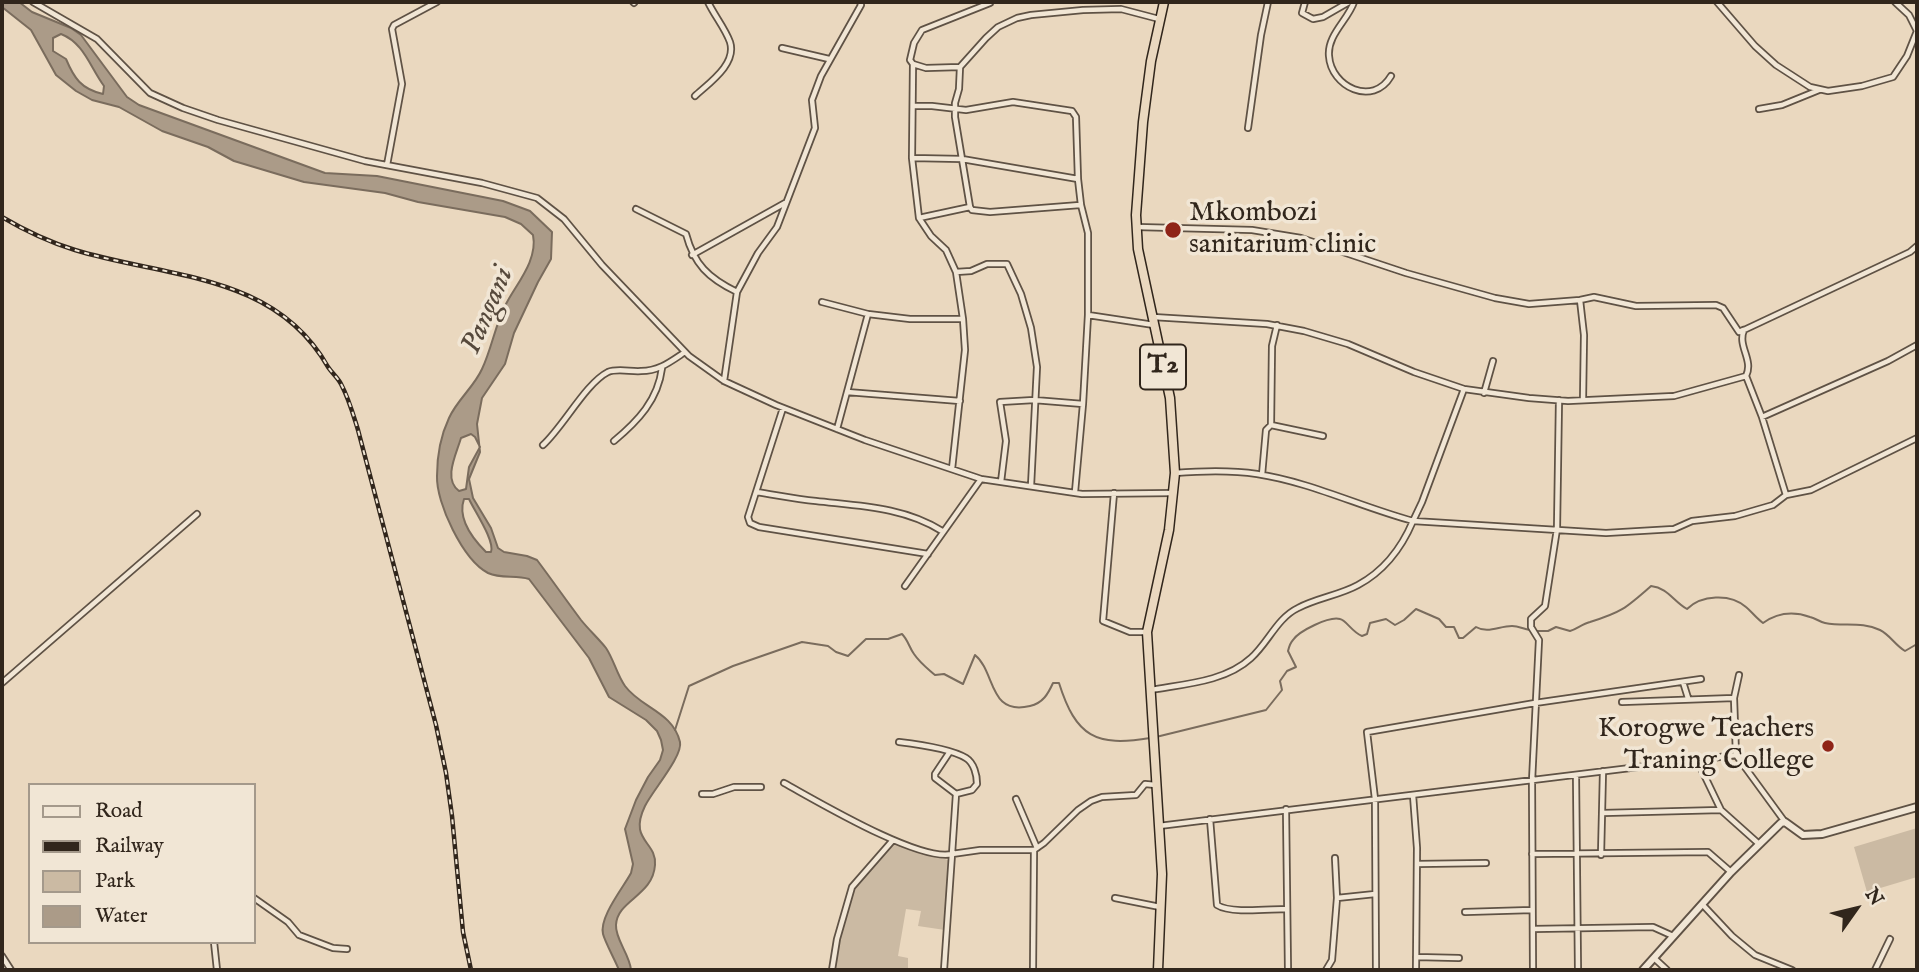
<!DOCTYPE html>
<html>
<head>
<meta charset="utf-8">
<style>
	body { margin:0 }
	#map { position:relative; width:1919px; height:972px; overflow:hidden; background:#ead8bf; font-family:"IM FELL English",serif }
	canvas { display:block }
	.frame { position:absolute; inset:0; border:4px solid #31261c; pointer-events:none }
	.legend { position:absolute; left:28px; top:783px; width:228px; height:161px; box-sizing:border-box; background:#f1e6d5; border:2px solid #a4998b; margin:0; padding:9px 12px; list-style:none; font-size:21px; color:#31261c }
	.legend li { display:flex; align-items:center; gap:14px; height:35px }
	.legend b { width:35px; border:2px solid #a4998b }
	.north { position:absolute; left:1821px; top:874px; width:70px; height:70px; -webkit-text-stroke:5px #f1e6d5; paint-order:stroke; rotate:56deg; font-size:19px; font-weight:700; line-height:28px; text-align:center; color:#31261c }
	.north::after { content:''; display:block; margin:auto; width:24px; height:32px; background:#31261c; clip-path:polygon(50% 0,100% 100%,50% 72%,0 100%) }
</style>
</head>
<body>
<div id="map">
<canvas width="1919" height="972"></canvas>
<div class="frame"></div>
<ul class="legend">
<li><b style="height:9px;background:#f1e6d5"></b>Road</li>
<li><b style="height:9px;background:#31261c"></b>Railway</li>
<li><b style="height:19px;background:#cbbaa3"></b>Park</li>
<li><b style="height:19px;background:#ab9b88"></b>Water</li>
</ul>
<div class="north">N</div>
</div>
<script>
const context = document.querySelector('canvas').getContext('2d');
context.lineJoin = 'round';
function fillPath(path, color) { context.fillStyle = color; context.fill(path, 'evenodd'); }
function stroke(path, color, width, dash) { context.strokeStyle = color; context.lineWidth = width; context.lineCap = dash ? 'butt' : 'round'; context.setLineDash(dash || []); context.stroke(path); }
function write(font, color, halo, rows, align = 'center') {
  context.font = font + ' "IM FELL English",serif'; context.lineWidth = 7; context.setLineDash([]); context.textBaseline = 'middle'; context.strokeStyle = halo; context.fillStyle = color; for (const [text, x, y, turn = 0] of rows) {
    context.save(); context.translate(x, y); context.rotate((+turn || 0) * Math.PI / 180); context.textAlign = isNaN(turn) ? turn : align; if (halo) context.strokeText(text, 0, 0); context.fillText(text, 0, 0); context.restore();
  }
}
const green = new Path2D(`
	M1917 828V877L1867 892 1854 847Z
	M895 843 951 861 945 930 918 926 921 911 906 909 898 956 908 958V970H833L838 939 853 887Z`);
const water = new Path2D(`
	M2 2H19L32 12 71 28 81 35 127 97 139 105 325 173 377 176 503 201 530 211 552 232 551 259 538 282 514 333 505 364 482 398 477 424 480 452 469 479 473 498 491 528 498 548 504 552 527 556 537 560C552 580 566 600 581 620 589 630 598 638 606 648 614 660 617 675 625 686 641 708 673 712 680 742 683 756 653 790 645 806 628 841 657 841 655 865 653 896 617 900 616 925 615 939 630 955 631 970H619C615 960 605 942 603 934 599 917 623 888 631 873L633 864 625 829 636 800 648 777 660 760 663 750 661 740 657 731 646 720 609 697 589 658 529 579C515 575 501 579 488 573 463 560 436 503 437 476 437 457 441 435 449 418 457 400 474 387 482 369 492 348 495 325 506 304 517 283 538 260 533 235L521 224 505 217 418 202 385 193 304 182 234 161 208 147 162 131 119 107 92 100 76 91 56 75 31 30 2 7ZM61 34C84 43 90 67 104 86L103 94C81 89 74 78 66 59L53 51V38ZM471 434 475 437 480 447 469 467 466 489 459 491C443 479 456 455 461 438ZM464 499H469C475 512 495 541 491 552H486C472 538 457 519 464 499Z`);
const stream = new Path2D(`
	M1535 631H1548L1556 627 1570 631C1577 629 1582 624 1590 622 1622 612 1626 608 1651 586 1668 588 1673 601 1687 609 1701 595 1730 593 1746 607 1752 612 1756 618 1763 623 1777 613 1793 611 1810 617 1815 618 1820 622 1825 623 1844 627 1861 621 1880 630 1890 635 1895 645 1905 651L1917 644
	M675 730 689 686 733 666 802 642 828 646 836 652 848 656 866 639H888L902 634C908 640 909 647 914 654 920 663 927 668 935 675L944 674 963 684 975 655C996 672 988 716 1030 706 1043 703 1048 694 1053 683H1059C1076 737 1096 747 1150 738
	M1156 737 1266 710 1282 690 1280 681 1287 671 1296 667 1288 651C1289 647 1290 643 1293 640 1299 631 1329 616 1340 619 1346 620 1352 632 1362 636L1367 634 1370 623 1386 619 1395 625 1404 620 1416 609 1439 619 1446 627H1454L1459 638H1463L1476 627C1488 634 1499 626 1512 626 1519 626 1523 629 1530 630`);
const minor = new Path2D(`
	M33 2 97 39 150 93 183 108 218 120 365 161 482 183 537 198 564 219 602 265 689 356 724 381 776 405 865 440 981 479 1082 494 1174 493
	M633 2 634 3
	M1305 2 1302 13 1313 19 1323 17 1349 2
	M1354 2C1348 20 1327 35 1329 56 1331 87 1373 107 1391 76
	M1717 2 1755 46 1776 65 1810 87 1828 91 1862 86 1893 77 1907 56 1917 31
	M1895 2 1909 15 1917 31
	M782 48 829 59
	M913 64 926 68 960 67
	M695 96C709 83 737 64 730 42 725 28 714 15 708 2
	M913 106H932L966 110 1013 102 1072 111 1076 117 1078 179 1081 205 1088 233V315L1083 404 1075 492
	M1759 109 1782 105 1819 90
	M1248 128 1261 35 1268 2
	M912 158 962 159 1078 179
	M387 165 402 84 392 29 394 25 437 2
	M1080 205 990 212 972 210 970 207 955 117V103L959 89 960 67 986 38 998 27 1017 18 1031 15 1083 10 1121 9 1159 19
	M636 209 686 234C694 264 708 278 737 292
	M919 218 970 207
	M1137 227 1252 230 1301 238 1406 273 1495 298 1529 304 1580 300 1594 297 1636 306 1716 305 1723 308 1739 332 1743 330
	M692 255 785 203
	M956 272 971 271 987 264H1007L1021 294 1031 328 1037 367 1031 486
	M1580 300 1584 335 1583 400
	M822 302 868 314 910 319H963
	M1088 315 1154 325
	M1153 317 1267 324 1304 331 1348 344 1414 372 1464 389 1529 398 1568 401 1674 396 1746 376C1754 360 1737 346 1744 330L1910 252 1917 246
	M1746 376 1762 417 1786 495
	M724 381 737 292 758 253 777 227 815 128 812 100 821 76 861 5 860 2
	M1464 389 1422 502 1413 521 1606 533 1674 529 1692 521 1735 516 1773 505 1786 495 1811 490 1917 438
	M847 392 960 401
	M1484 393 1493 361
	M783 408 748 517 750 523 759 527 928 554
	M1762 417 1888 361 1917 345
	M1271 425 1323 436
	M837 429 868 314
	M614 441C638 421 658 400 662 368
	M543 445C563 427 586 383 608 372 617 368 632 372 641 371 659 371 670 362 685 352
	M952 469 965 350 963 319 956 272 946 250 931 236 919 218 912 158 913 64 910 60 914 43 922 30 990 3
	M1262 475 1266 430 1271 425 1272 346 1277 325
	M1001 482 1006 441 1000 402 1034 400 1083 404
	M756 492C776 495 796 499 816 501 860 506 904 507 942 531
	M1114 493 1103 621 1130 632H1146
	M905 586 981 479
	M1739 675 1734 698 1736 755 1785 822
	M1683 682 1688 698
	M2 683 197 514
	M1151 690C1184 684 1225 682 1251 658 1268 643 1277 618 1298 608 1317 598 1340 595 1358 585 1384 571 1402 547 1413 521 1361 507 1310 482 1257 474 1230 470 1202 471 1175 473
	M1622 702 1734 698
	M899 742C916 744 951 749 966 758 974 763 977 775 977 784L972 790 956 794 935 778V774L949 753
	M1696 758 1721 810 1759 844
	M1576 775 1578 970
	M784 783C817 801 919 862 952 854L956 794
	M702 794H713L734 787H761
	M1413 795 1417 848 1416 970
	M1016 799 1037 848
	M1286 809 1288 970
	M1603 813 1721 810
	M1210 819 1217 905C1231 914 1269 909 1287 909
	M1159 826 1736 755
	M1532 854 1708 852 1731 872
	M1601 855 1603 771
	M1335 858 1337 898
	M1417 864 1486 863
	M254 898 288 922 299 935 333 948 347 949
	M1115 898 1160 907
	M1702 904 1732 936 1755 955 1792 970
	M1465 912 1532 910
	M1533 929 1653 927 1673 936
	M214 942 217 970
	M2 956 11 970
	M1416 957 1459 958
	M1654 958 1667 970
	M832 970 837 939 852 887 893 840
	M944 970 952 854 980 850H1034L1044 843 1078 810 1091 801 1102 797 1136 795 1145 784 1156 785
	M1033 970 1034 850
	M1326 970 1332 960 1337 898 1375 894
	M1376 970 1375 799 1367 732 1535 703 1701 679
	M1533 970 1532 781 1539 640 1531 627V619L1545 606 1557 529 1559 400
	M1875 970 1890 939`);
const tertiary = new Path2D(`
	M1643 970 1731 872 1781 823 1785 822 1803 835 1822 834 1917 807`);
const trunk = new Path2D(`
	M1158 970 1162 874 1147 632 1169 530 1175 473 1170 398 1138 249 1136 215 1143 122 1151 61 1164 2`);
const rail = new Path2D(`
	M2 217C24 230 49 242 75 250 167 278 275 273 328 367 332 373 338 378 341 384 349 399 353 414 358 430L436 725 446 773 452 816 463 932 471 970`);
const markers = [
	[1173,230,9,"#8f2418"],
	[1828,746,7,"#8f2418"]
];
const shields = [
	[1163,367,46]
];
const shieldNames = [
	["T2",1163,367]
];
const poiNames = [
	["Mkombozi",1189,214],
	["sanitarium clinic",1189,246],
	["Korogwe Teachers",1814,730,"right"],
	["Traning College",1814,762,"right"]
];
const waterNames = [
	["Pangani",489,311,-67]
];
fillPath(green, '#cbbaa3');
fillPath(water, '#ab9b88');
stroke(water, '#7a6c5d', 2);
stroke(stream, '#7a6c5d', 2);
stroke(minor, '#5f5245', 8);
stroke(tertiary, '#5f5245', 10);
stroke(trunk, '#31261c', 11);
stroke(minor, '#f1e6d5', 4.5);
stroke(tertiary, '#f1e6d5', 6);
stroke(trunk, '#ead8bf', 8);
stroke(rail, '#31261c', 4.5);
stroke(rail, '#f1e6d5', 2, [5]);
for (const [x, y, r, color] of markers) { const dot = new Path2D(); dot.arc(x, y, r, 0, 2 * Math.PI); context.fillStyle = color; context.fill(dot); stroke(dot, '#f1e6d5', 2.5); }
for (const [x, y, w] of shields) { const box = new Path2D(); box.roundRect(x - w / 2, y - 22.5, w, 45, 5); context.fillStyle = '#f1e6d5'; context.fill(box); stroke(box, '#31261c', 2); }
write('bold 26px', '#31261c', null, shieldNames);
write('28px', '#31261c', '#f1e6d5', poiNames, 'left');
write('italic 30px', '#56493c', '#f1e6d5', waterNames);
</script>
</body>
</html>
